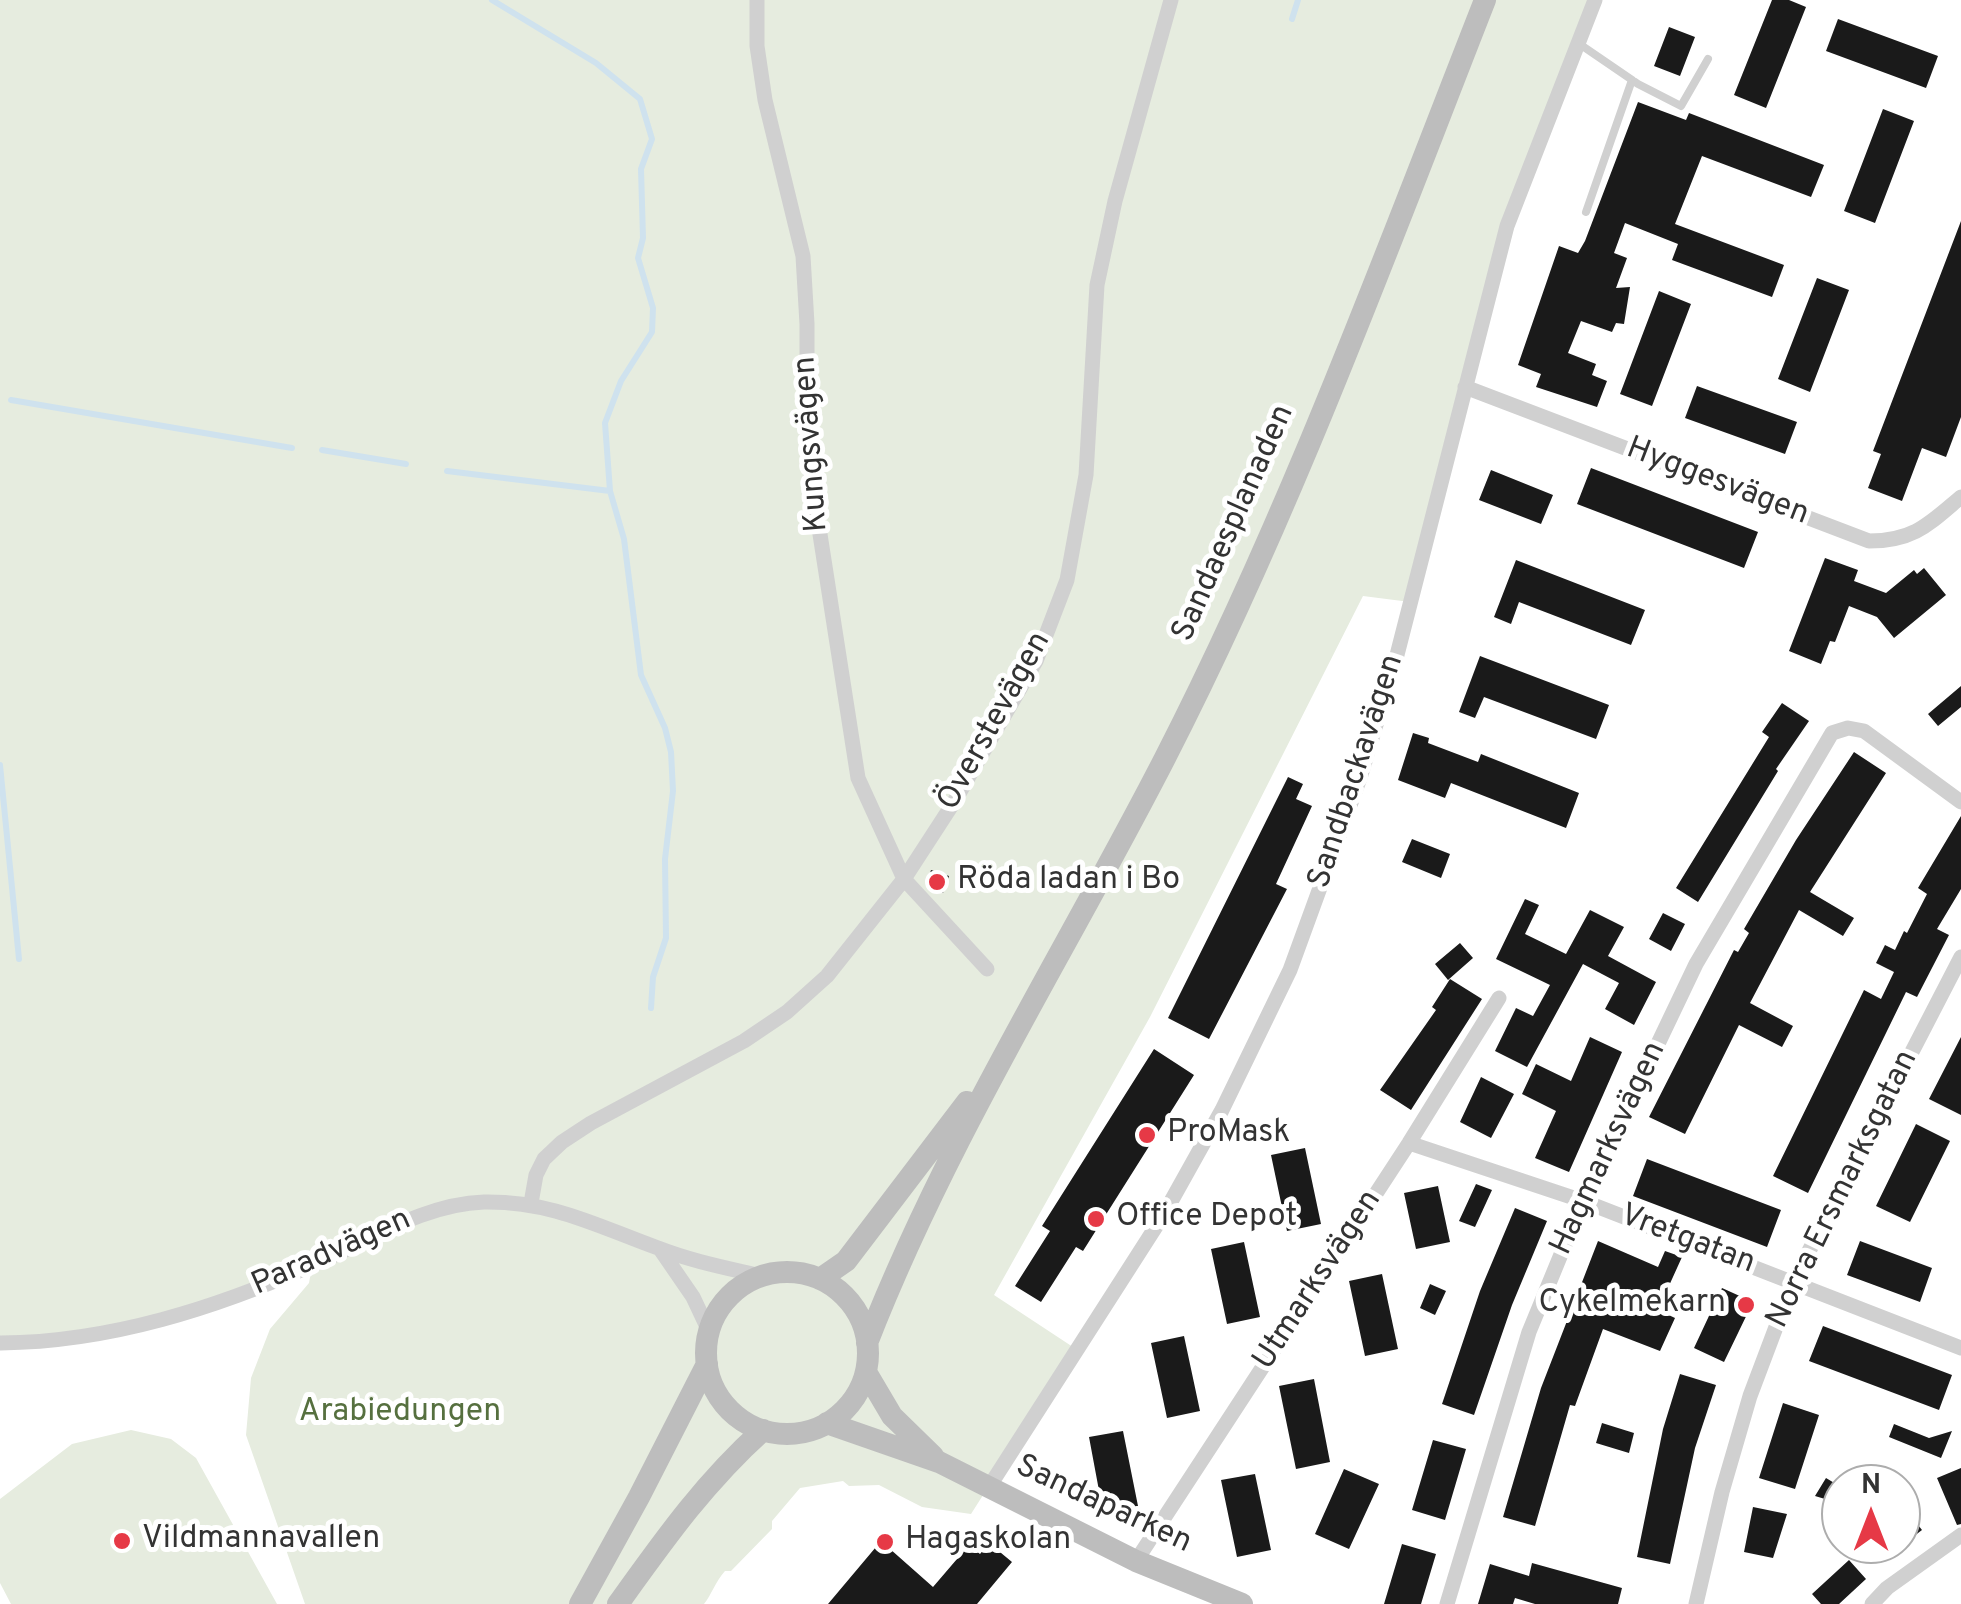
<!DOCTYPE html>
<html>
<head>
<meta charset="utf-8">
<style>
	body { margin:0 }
	#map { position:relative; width:1961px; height:1604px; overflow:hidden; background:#fff; font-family:Overpass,sans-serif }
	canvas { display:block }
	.north { position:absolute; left:1821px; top:1464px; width:100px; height:100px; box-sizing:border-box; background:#fff; border:2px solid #adadad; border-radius:50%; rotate:0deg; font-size:28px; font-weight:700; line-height:40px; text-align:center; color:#333 }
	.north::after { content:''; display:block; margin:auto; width:35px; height:45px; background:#e63946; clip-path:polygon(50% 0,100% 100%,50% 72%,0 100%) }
</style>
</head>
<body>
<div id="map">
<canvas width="1961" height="1604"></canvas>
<div class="north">N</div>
</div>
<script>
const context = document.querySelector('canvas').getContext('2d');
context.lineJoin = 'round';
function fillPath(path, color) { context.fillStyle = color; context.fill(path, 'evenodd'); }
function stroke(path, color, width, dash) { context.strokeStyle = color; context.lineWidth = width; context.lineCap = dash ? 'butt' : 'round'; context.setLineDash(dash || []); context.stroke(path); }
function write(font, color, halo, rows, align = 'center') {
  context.font = font + ' Overpass,sans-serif'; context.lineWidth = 10; context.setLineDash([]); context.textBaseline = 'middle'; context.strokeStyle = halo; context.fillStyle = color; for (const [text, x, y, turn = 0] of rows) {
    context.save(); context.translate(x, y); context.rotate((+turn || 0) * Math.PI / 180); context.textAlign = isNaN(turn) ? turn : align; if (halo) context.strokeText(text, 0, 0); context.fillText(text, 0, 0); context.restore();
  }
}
const green = new Path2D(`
	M0 0H1595L1535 152 1410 602 1363 596 1150 1017 994 1295 1076 1349 971 1514 922 1507 879 1485 849 1486 843 1481 800 1488 772 1521V1529L731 1571H725C715 1582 712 1594 704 1604H305L246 1435 251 1378 270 1329 309 1283 312 1266 92 1337 0 1340Z
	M131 1430 171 1439 196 1458 277 1604H11L0 1583V1499L72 1444Z`);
const stream = new Path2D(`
	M492 0 596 63 640 99 652 139 641 169 643 238 638 258 653 308 652 332 621 381 605 423 610 491 624 539 641 675 665 728 671 752 673 791 665 859 666 938 653 977 651 1008
	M1292 19 1298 0
	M11 400 292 448
	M322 450 406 464
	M447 471 610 491
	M0 765 19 959`);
const building = new Path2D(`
	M1772 0H1789L1806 7 1766 108 1734 95Z
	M1838 19 1938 56 1926 88 1826 51Z
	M1669 27 1695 37 1680 76 1654 66Z
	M1638 102 1686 120 1689 113 1824 165 1811 197 1702 156 1675 224 1784 265 1772 297 1672 260 1678 244 1625 223 1614 253 1627 258 1616 288 1630 287 1624 324 1616 323 1612 332 1581 321 1568 353 1596 364 1592 375 1607 381 1597 407 1536 387 1541 374 1518 365 1559 246 1578 253 1585 241Z
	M1883 109 1914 121 1875 223 1844 211Z
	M1961 221V417L1946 457 1922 448 1902 501 1868 488 1881 454 1873 451Z
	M1817 278 1849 290 1810 392 1778 379Z
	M1659 291 1691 304 1652 406 1620 394Z
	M1697 386 1797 422 1785 454 1685 418Z
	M1591 468 1758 532 1744 568 1577 504Z
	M1491 470 1553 495 1541 524 1479 500Z
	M1825 558 1858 570 1854 581 1886 593 1914 570 1917 574 1924 568 1946 595 1894 638 1877 617 1849 606 1835 642 1830 641 1821 664 1789 651Z
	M1516 560 1645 610 1631 645 1519 602 1511 624 1494 617Z
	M1480 656 1609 705 1596 739 1484 697 1475 718 1459 712Z
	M1961 686V707L1938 726 1928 714Z
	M1782 703 1809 721 1776 769 1778 771 1698 902 1676 888 1769 737 1762 732Z
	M1413 733 1429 738 1428 743 1478 762 1481 754 1579 793 1566 828 1451 783 1445 798 1398 780Z
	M1854 752 1886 773 1810 892 1854 918 1843 936 1799 910 1750 1003 1793 1026 1782 1047 1739 1025 1685 1134 1649 1117 1734 950 1738 952 1749 933 1744 929 1796 840Z
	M1288 777 1303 784 1296 799 1312 806 1276 884 1287 889 1209 1039 1168 1018Z
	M1961 816V889L1937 929 1949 935 1917 997 1906 992 1808 1193 1773 1176 1864 990 1881 999 1894 972 1876 963 1885 945 1895 950 1904 931 1907 933 1927 894 1918 888Z
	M1412 839 1450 854 1441 878 1402 862Z
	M931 870 949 876 943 893 926 886Z
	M1525 899 1539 905 1525 934 1566 954 1590 910 1624 927 1608 956 1656 982 1634 1025 1605 1009 1619 983 1583 964 1527 1067 1495 1051 1516 1008 1533 1016 1550 985 1496 959Z
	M1663 913 1685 924 1671 951 1649 939Z
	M1460 943 1473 958 1448 980 1435 964Z
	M1450 979 1482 999 1411 1110 1380 1090 1436 1010 1432 1007Z
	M1590 1037 1622 1052 1569 1172 1535 1158 1556 1111 1522 1094 1536 1064 1571 1081Z
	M1961 1037V1115L1929 1099Z
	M1154 1049 1194 1075 1083 1251 1076 1247 1041 1302 1015 1286 1050 1231 1042 1226Z
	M1481 1077 1514 1094 1491 1138 1460 1122Z
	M1916 1124 1950 1141 1910 1222 1876 1206Z
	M1305 1148 1321 1224 1287 1231 1271 1155Z
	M1647 1159 1781 1210 1767 1247 1633 1196Z
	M1476 1184 1492 1190 1475 1227 1459 1221Z
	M1438 1186 1450 1242 1416 1249 1404 1193Z
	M1515 1208 1547 1221 1512 1305 1474 1415 1442 1404 1480 1291Z
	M1598 1241 1658 1267 1665 1251 1682 1257 1658 1310 1675 1318 1660 1351 1603 1329 1575 1406 1570 1405 1535 1526 1503 1517 1541 1388Z
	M1860 1241 1932 1268 1920 1302 1847 1275Z
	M1244 1242 1260 1317 1227 1324 1211 1249Z
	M1382 1274 1398 1349 1365 1356 1349 1281Z
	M1430 1284 1446 1291 1435 1315 1420 1308Z
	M1722 1288 1753 1302 1724 1362 1694 1348Z
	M1823 1326 1952 1375 1939 1410 1809 1361Z
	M1184 1336 1200 1411 1167 1418 1151 1343Z
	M1680 1374 1716 1385 1695 1448 1670 1564 1637 1557 1663 1429Z
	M1314 1379 1330 1462 1296 1469 1279 1386Z
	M1783 1403 1819 1415 1795 1489 1759 1478Z
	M1602 1423 1634 1433 1629 1453 1596 1443Z
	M1894 1424 1929 1438 1952 1431 1941 1458 1889 1437Z
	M1123 1431 1138 1506 1103 1512 1089 1437Z
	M1433 1440 1466 1449 1445 1520 1412 1510Z
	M1961 1468V1524L1957 1525 1937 1478Z
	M1344 1469 1379 1484 1349 1549 1315 1534Z
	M1255 1474 1271 1550 1237 1557 1221 1480Z
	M1826 1478 1841 1487 1835 1502 1815 1496Z
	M1901 1503 1922 1530 1901 1546Z
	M1753 1507 1787 1514 1773 1558 1744 1552Z
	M881 1541 933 1587 969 1545 980 1554 989 1543 1012 1562 977 1604H828Z
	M1402 1544 1436 1554 1421 1604H1384Z
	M1849 1560 1866 1579 1839 1604H1821L1812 1594Z
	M1532 1563 1622 1588 1618 1604H1535L1515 1598 1513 1604H1478L1490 1564 1529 1576Z`);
const lane = new Path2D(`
	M1578 43 1638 84 1681 106 1708 59
	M1586 212 1632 80`);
const street = new Path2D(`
	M757 0V46L765 100 803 256 807 324V451L858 778 904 879 987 969
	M1465 387 1869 541C1914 541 1929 524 1961 497
	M1409 1143 1583 1201 1961 1348
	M531 1203 536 1175 544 1159 562 1142 591 1123 744 1041 787 1012 827 976 904 879 954 802 1036 661 1067 580 1086 475 1097 285 1115 201 1171 0
	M660 1249 693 1297 709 1331
	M1 1343C110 1342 216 1308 315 1264 370 1241 423 1204 484 1202 552 1201 597 1226 658 1248 691 1261 727 1268 761 1276
	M989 1487 1164 1214 1222 1110 1290 970 1360 778 1397 655 1507 226 1595 0
	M1136 1561 1409 1143 1499 998
	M1447 1604 1529 1332 1583 1201 1696 964 1832 733 1848 728 1864 731 1961 802
	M1696 1604 1722 1492 1750 1396 1793 1282 1961 957
	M1872 1604 1887 1588 1961 1535`);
const secondary = new Path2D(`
	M706 1353a81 81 0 1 1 162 0a81 81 0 1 1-162 0Z
	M820 1279 846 1261 967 1102
	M867 1343C947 1138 1065 953 1165 758 1290 514 1385 255 1485 0
	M866 1372 892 1416 933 1456
	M827 1423 939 1462 1136 1561 1242 1604
	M580 1604 639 1497 707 1364
	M618 1604C664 1540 704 1483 763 1430`);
const markers = [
	[937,882,10,"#e63946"],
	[1147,1135,10,"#e63946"],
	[1096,1219,10,"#e63946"],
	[1746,1305,10,"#e63946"],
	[122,1541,10,"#e63946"],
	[885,1542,10,"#e63946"]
];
const streetNames = [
	["Kungsvägen",813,444,-94],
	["Hyggesvägen",1717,483,21],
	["Sandaesplanaden",1235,524,-66],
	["Överstevägen",996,722,-61],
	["Sandbackavägen",1358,772,-72],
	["Hagmarksvägen",1610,1149,-65],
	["Norra Ersmarksgatan",1844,1190,-64],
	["Vretgatan",1687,1241,21],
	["Paradvägen",332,1254,-24],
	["Utmarksvägen",1319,1281,-57],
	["Sandaparken",1103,1506,25]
];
const poiNames = [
	["Röda ladan i Bo",957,882],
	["ProMask",1167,1135],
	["Office Depot",1116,1219],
	["Cykelmekarn",1726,1305,"right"],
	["Vildmannavallen",142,1541],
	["Hagaskolan",905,1542]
];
const parkNames = [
	["Arabiedungen",400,1414]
];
fillPath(green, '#e6ecdf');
stroke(stream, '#cfe2ee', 6);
fillPath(building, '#1a1a1a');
stroke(lane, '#d0d0d0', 8);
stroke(street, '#d0d0d0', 15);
stroke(secondary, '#bdbdbd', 22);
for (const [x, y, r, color] of markers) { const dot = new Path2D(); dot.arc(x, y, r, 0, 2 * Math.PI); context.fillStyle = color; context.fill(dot); stroke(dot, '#fff', 4); }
write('32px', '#333', '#fff', streetNames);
write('32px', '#333', '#fff', poiNames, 'left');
write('32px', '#56703f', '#fff', parkNames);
</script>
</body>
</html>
